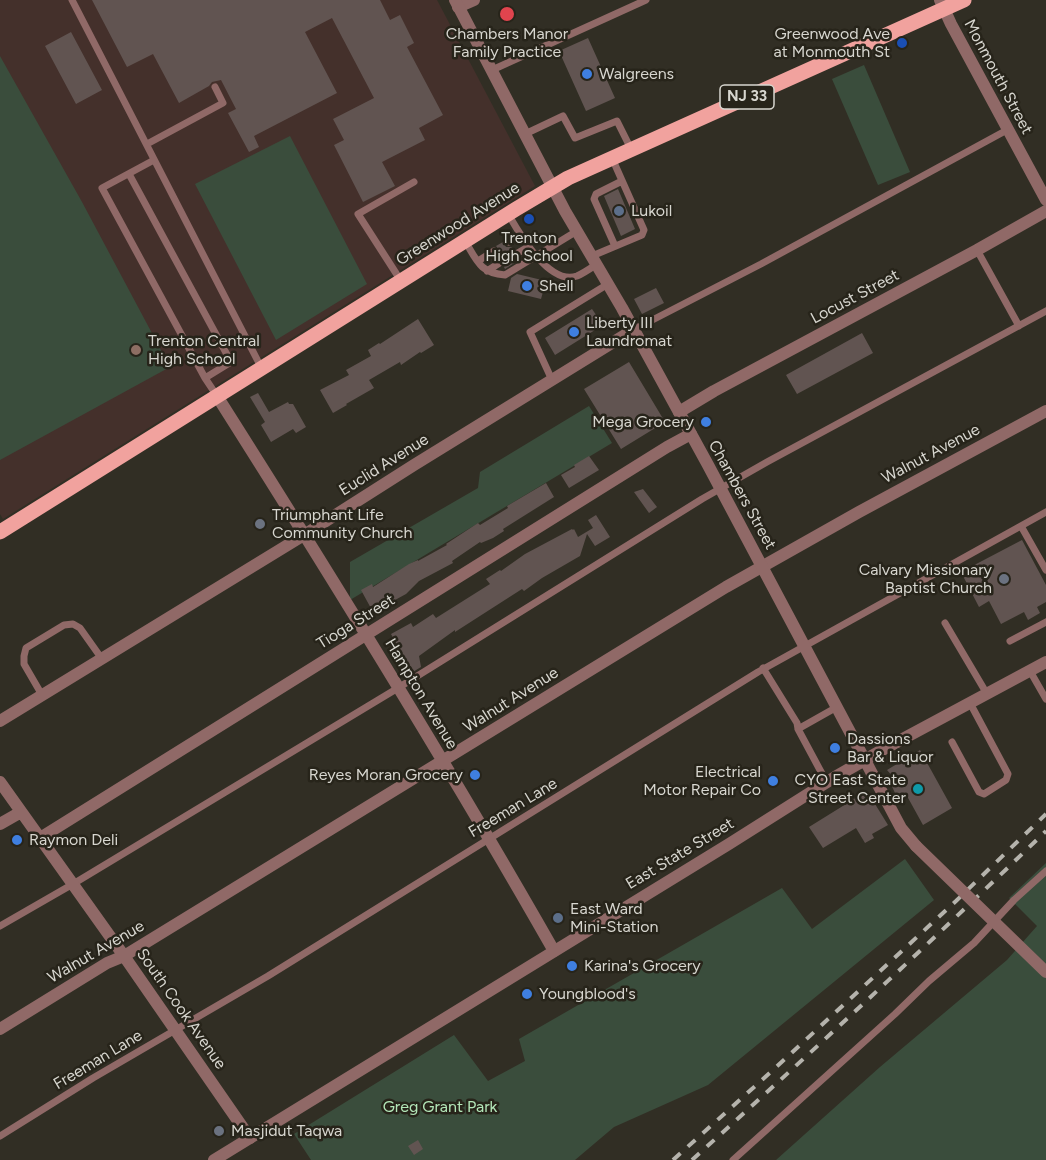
<!DOCTYPE html>
<html>
<head>
<meta charset="utf-8">
<style>
	body { margin:0 }
	canvas { display:block; background:#312e24 }
</style>
</head>
<body>
<canvas width="1046" height="1160"></canvas>
<script>
const context = document.querySelector('canvas').getContext('2d');
context.lineJoin = 'round';
function fillPath(path, color) { context.fillStyle = color; context.fill(path, 'evenodd'); }
function stroke(path, color, width, dash) { context.strokeStyle = color; context.lineWidth = width; context.lineCap = dash ? 'butt' : 'round'; context.setLineDash(dash || []); context.stroke(path); }
function write(font, color, halo, rows, align = 'center') {
  context.font = font + ' Figtree,sans-serif'; context.lineWidth = 5; context.setLineDash([]); context.textBaseline = 'middle'; context.strokeStyle = halo; context.fillStyle = color; for (const [text, x, y, turn = 0] of rows) {
    context.save(); context.translate(x, y); context.rotate((+turn || 0) * Math.PI / 180); context.textAlign = isNaN(turn) ? turn : align; if (halo) context.strokeText(text, 0, 0); context.fillText(text, 0, 0); context.restore();
  }
}
const education = new Path2D(`
	M0 0H437L535 186 3 519 0 514Z`);
const green = new Path2D(`
	M0 56 82 202 170 367 0 460Z
	M864 65 910 172 878 185 832 79Z
	M290 136 367 284 276 340 195 184Z
	M589 406 612 443 350 600V562L478 488 480 472Z
	M905 859 934 900 708 1085 614 1127 575 1160H311L294 1134 454 1035 488 1081 525 1061 519 1039 782 888 812 929Z
	M1046 863V1160H776L880 1067 1007 960 1037 926 1009 898Z`);
const building = new Path2D(`
	M92 0H380L390 20 400 15 414 43 407 47 443 115 419 128 425 140 382 162 395 186 363 202 334 145 344 140 333 119 374 98 332 18 305 32 337 93 254 136 259 147 249 152 228 113 236 109 221 80 212 82 209 86 179 103 153 54 127 67Z
	M71 32 102 90 76 104 45 46Z
	M588 38 615 98 586 111 559 51Z
	M618 189 635 229 621 236 604 196Z
	M503 242 506 247H512L513 249 510 253 512 257 514 259 519 260 505 269 504 267 506 264V259L503 257H498L497 256 500 251 496 246Z
	M517 274 546 281 541 299 508 291 511 278Z
	M656 288 664 303 642 314 634 299Z
	M592 309 603 325 555 355 545 338Z
	M418 319 434 345 421 353 420 352 401 365 400 362 369 380 374 388 346 404 347 405 333 413 320 390 349 375 346 370 371 356 368 350 379 343 380 344Z
	M862 333 873 353 797 394 786 375Z
	M629 362 665 422 621 449 584 389Z
	M258 393 269 412 288 402 289 404H293L306 427 296 433 293 429 271 442 261 425 265 422 250 397Z
	M589 456 599 470 569 488 561 475 575 467 574 465Z
	M546 483 554 497 503 529 504 531 493 538 481 543 480 542 452 561 453 563 419 581 406 594 373 612 361 590 372 584 373 587 409 564 418 560V561L447 545 446 544 478 523 480 525 508 508 507 506Z
	M643 489 657 507 649 513 634 492Z
	M596 515 610 537 595 546 587 534 580 556 542 578 524 591 522 589 469 623 455 632V630L419 656 421 667 408 675 397 654 401 652 391 634 411 623 413 627 433 614 436 618 490 584 486 579 500 570 501 571 525 554 572 529 573 530 574 529 578 537 593 528 588 520Z
	M1022 540 1046 585V602L1037 607 1040 613 1028 620 1024 612 1001 624 989 601 979 607 961 572Z
	M920 750 952 808 923 825 907 796 899 802 890 782 894 778 887 770Z
	M867 791 888 825 872 834 874 838 865 843 856 828 823 848 809 827Z
	M418 1140 423 1149 414 1155 408 1146Z`);
const service = new Path2D(`
	M72 0 262 369
	M492 70 646 0
	M525 134 563 116 575 138 617 121 631 149
	M147 144 223 103 215 87
	M154 160 102 188 205 378 217 396
	M129 174 231 362 205 378
	M508 214C519 233 549 286 577 276 584 273 591 268 597 264
	M465 241C477 261 480 273 505 275L577 231
	M509 242 521 235
	M615 246 594 199 596 194 622 181
	M977 250 1019 326
	M516 254 528 247
	M592 256 642 235 644 230 612 158
	M478 261 494 251
	M487 271 501 262
	M401 281 358 214 414 182
	M633 330 761 264 1007 130
	M552 380 530 332 608 284
	M1021 526 1046 570
	M945 623 987 694
	M1010 641 1046 622
	M763 668 797 723 798 729 827 783
	M1030 671 1046 699
	M42 695 24 664V656L26 648 64 625 73 624 80 628 102 659
	M798 729 837 707
	M952 742 979 792 984 794 1006 780 1008 774 970 703
	M0 926 73 884 398 688 702 499 767 462 1046 311
	M0 1136 93 1078 268 976 758 672 1046 512
	M733 1160 895 1014 929 981 974 943 1014 900 1046 871`);
const minor = new Path2D(`
	M940 0 951 24 1046 200
	M458 7 474 0
	M217 396C333 579 447 763 554 951
	M679 412 714 391 977 250 1046 211
	M0 721 304 535 414 465 633 330
	M0 782 124 956 250 1138
	M0 824 21 812
	M40 838 667 447 691 434
	M0 1029 107 963 124 956 726 587 859 512 1046 411`);
const tertiary = new Path2D(`
	M455 0 565 211 622 308 708 465 901 828 916 846
	M214 1160 729 844 835 777 884 749 1046 662`);
const primary = new Path2D(`
	M0 532 516 209 568 178 964 0`);
const rail = new Path2D(`
	M673 1160 773 1070 956 901 1046 814
	M692 1160C812 1052 930 943 1046 831`);
const tertiaryBridge = new Path2D(`
	M916 846 1046 972`);
const markers = [
	[507,14,8,"#e0444e"],
	[902,43,6,"#1a4fb4"],
	[587,74,6,"#3f7fe0"],
	[619,211,6,"#5c6f8a"],
	[529,219,6,"#1a4fb4"],
	[527,286,6,"#3f7fe0"],
	[574,332,6,"#3f7fe0"],
	[136,350,6,"#8d6e63"],
	[706,422,6,"#3f7fe0"],
	[260,524,6,"#6b7280"],
	[1004,579,6,"#6b7280"],
	[835,748,6,"#3f7fe0"],
	[475,775,6,"#3f7fe0"],
	[773,781,6,"#3f7fe0"],
	[918,789,6,"#0f9aa8"],
	[17,840,6,"#3f7fe0"],
	[558,918,6,"#5c6f8a"],
	[572,966,6,"#3f7fe0"],
	[527,994,6,"#3f7fe0"],
	[219,1131,6,"#6b7280"]
];
const shields = [
	[747,97,54]
];
const shieldNames = [
	["NJ 33",747,97]
];
const poiNames = [
	["Chambers Manor",507,34,"center"],
	["Family Practice",507,52,"center"],
	["Greenwood Ave",890,34,"right"],
	["at Monmouth St",890,52,"right"],
	["Walgreens",599,74],
	["Lukoil",631,211],
	["Trenton",529,238,"center"],
	["High School",529,256,"center"],
	["Shell",539,286],
	["Liberty III",586,323],
	["Laundromat",586,341],
	["Trenton Central",148,341],
	["High School",148,359],
	["Mega Grocery",694,422,"right"],
	["Triumphant Life",272,515],
	["Community Church",272,533],
	["Calvary Missionary",992,570,"right"],
	["Baptist Church",992,588,"right"],
	["Dassions",847,739],
	["Bar & Liquor",847,757],
	["Electrical",761,772,"right"],
	["Motor Repair Co",761,790,"right"],
	["Reyes Moran Grocery",463,775,"right"],
	["CYO East State",906,780,"right"],
	["Street Center",906,798,"right"],
	["Raymon Deli",29,840],
	["East Ward",570,909],
	["Mini-Station",570,927],
	["Karina's Grocery",584,966],
	["Youngblood's",539,994],
	["Masjidut Taqwa",231,1131]
];
const streetNames = [
	["Monmouth Street",998,77,62],
	["Greenwood Avenue",458,224,-32],
	["Locust Street",855,297,-28],
	["Walnut Avenue",931,454,-28],
	["Euclid Avenue",384,465,-32],
	["Chambers Street",742,495,61],
	["Tioga Street",356,622,-32],
	["Hampton Avenue",421,694,59],
	["Walnut Avenue",511,700,-32],
	["Freeman Lane",513,808,-31],
	["East State Street",680,854,-31],
	["Walnut Avenue",96,952,-30],
	["South Cook Avenue",181,1009,55],
	["Freeman Lane",98,1060,-31]
];
const parkNames = [
	["Greg Grant Park",440,1107]
];
fillPath(education, '#44302b');
fillPath(green, '#3a4d3c');
fillPath(building, '#615451');
stroke(service, '#906967', 7);
stroke(minor, '#906967', 12);
stroke(tertiary, '#906967', 12);
stroke(primary, '#f1a29e', 15);
stroke(rail, '#b5b3ac', 4, [10, 10]);
stroke(tertiaryBridge, '#906967', 12);
for (const [x, y, r, color] of markers) { const dot = new Path2D(); dot.arc(x, y, r, 0, 2 * Math.PI); context.fillStyle = color; context.fill(dot); stroke(dot, '#27241a', 2); }
for (const [x, y, w] of shields) { const box = new Path2D(); box.roundRect(x - w / 2, y - 12, w, 24, 4.5); context.fillStyle = '#27241a'; context.fill(box); stroke(box, '#d7d6cf', 1.5); }
write('bold 15px', '#d7d6cf', null, shieldNames);
write('16px', '#d7d6cf', '#27241a', poiNames, 'left');
write('16px', '#d7d6cf', '#27241a', streetNames);
write('16px', '#b3e6b8', '#27241a', parkNames);
</script>
</body>
</html>
